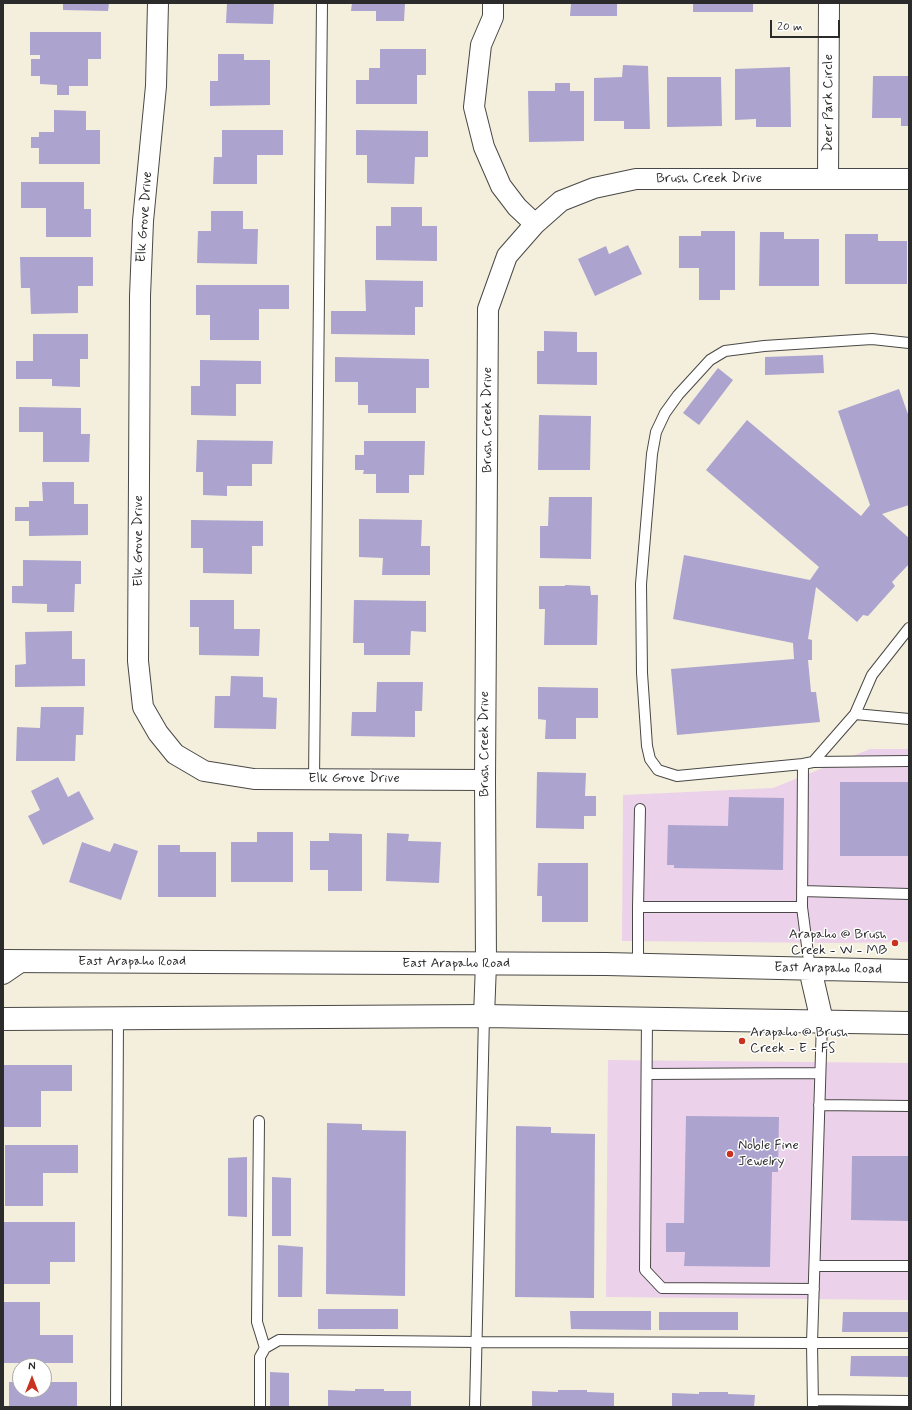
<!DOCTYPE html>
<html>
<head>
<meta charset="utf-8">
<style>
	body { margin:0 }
	#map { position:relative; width:912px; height:1410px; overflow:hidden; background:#f4efdc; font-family:Mynerve,sans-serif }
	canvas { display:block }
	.frame { position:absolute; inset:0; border:4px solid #2b2b2b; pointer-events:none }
	.north { position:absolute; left:12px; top:1358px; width:40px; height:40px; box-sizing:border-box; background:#fff; border:1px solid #aaa; border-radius:50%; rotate:0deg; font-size:11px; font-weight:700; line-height:16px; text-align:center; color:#2b2b2b }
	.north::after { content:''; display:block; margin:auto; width:14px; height:18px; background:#c8321e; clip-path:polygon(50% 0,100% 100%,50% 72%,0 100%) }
	.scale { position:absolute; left:770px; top:20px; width:70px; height:18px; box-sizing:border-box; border:2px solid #2b2b2b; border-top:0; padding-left:5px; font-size:12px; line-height:14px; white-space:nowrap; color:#2b2b2b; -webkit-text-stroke:3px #fff; paint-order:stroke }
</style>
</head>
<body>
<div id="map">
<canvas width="912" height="1410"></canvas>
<div class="frame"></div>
<div class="north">N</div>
<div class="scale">20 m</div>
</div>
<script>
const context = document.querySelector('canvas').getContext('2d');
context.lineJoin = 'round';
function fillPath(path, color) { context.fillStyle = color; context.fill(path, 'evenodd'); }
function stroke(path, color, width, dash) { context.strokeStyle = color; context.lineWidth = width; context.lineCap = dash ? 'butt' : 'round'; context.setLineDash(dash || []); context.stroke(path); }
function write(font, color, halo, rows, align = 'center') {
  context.font = font + ' Mynerve,sans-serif'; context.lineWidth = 3; context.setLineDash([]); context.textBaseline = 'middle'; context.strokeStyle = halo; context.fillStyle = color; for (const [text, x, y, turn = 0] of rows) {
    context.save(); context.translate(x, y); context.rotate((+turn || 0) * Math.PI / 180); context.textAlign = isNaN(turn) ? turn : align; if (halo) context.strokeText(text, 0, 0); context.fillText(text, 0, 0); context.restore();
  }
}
const built = new Path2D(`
	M870 749H909V942L834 943 622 941 623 795 773 788Z
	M608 1060 909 1063V1300L606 1297Z`);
const building = new Path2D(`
	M63 3H109L108 11 63 10Z
	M227 3H274L273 24 226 23Z
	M352 3H405L404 21H376V11H351Z
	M571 3H617V16H570Z
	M693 3H753V12H693Z
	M30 32H101V59H88V86H69V95H57V85L40 84V76H31V59H40V55H30Z
	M380 49H426V75H417V104H356V80H369V68H380Z
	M218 54H244V60H270V105L210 106V81H218Z
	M623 65 648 66 650 129H624V121H594V78L622 77Z
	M790 67 791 127H756V119L735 120V69Z
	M873 76H909V126H901V118H872Z
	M667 77H721L722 126 667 127Z
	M555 83H570V91H584V141L529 142 528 91H555Z
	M54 110 86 111V130H100V164H39V148H31V137H39V132H54Z
	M222 130H283V155H257V184H213L214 157H222Z
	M356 130 428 131V157H415L414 184 367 183V155H356Z
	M21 182H84V209H91V237H46V208H21Z
	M391 207H422V226H437V261L376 260V226H391Z
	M211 211H243V229H258L257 264 197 263 198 231H211Z
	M701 231H735V290H720V300H699V268H679V236H701Z
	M760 232H784V239H819V286H759Z
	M845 234H878V241H907V284H845Z
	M628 245 642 274 595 296 578 259 606 246 609 254Z
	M20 257H93V286H78V313L31 314 30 288H21Z
	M365 280 423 281V307H415V335L331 334V311H366Z
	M196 285H289V309H259V340H210V315H196Z
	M544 331 577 332V352H597V385L537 384V351H544Z
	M33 334H88V359H80V387L52 386V379H16V361H33Z
	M823 355 824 373 765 375V357Z
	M335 357 429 359V388H416V413H368V405H358V382H335Z
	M200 360 261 361V384H236V416L191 415V386H200Z
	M718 368 733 380 699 425 683 413Z
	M899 389 909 417V505L882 514 909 538V564L892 582 895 586 868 616 863 615 857 622 816 587 808 639 812 640V660H808L811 692H816L820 722 677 735 671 669 794 659 793 643 673 619 684 555 810 580 819 567 706 470 747 420 861 516 870 505 838 411Z
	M19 407 81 408V434H90L89 462H43V432H19Z
	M539 415 591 416 590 470H538Z
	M197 440 273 441 272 464H252V486H227V496L203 495V472H196Z
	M364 441H425L424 475H409V493H376V474H363L364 470H355V455H364Z
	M42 482H74V504H88V535L29 536V521H15V507H29V501H43Z
	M549 497H592L591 559 540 558V526H548Z
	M359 519 422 520 421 546H430V575H382L383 558 359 557Z
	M191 520 263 521V546H252V574L203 573V548H191Z
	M23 560 81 561V584H75L74 612H47V604L12 603V586H23Z
	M565 585 590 586 591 595H598L597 645H544L545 609H539V586H565Z
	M190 600H234V629H260L259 656 199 655V627H190Z
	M354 600 426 601V632L411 631 410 655H364V643H353Z
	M72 631V659H85V686L15 687V665L26 664 25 632Z
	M231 676 263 677V697L277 698 276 729 214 728 215 696H230Z
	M377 682H423L422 711H415V737L351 736 352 712H376Z
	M538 687 598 688V718H576V739H545L546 720 538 719Z
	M41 707H84L83 735H76L75 761H16L17 727 40 728Z
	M537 772 586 773 585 796H596V816H584V829L536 828Z
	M58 777 68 797 79 791 94 819 43 845 28 816 40 810 31 791Z
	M840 782H909V856H840Z
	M729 797 784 798 783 870 674 868V865H667L668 825 728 826Z
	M257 832H293V882H231V842H257Z
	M329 833 362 834V891H328V870H310V841H329Z
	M387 833 409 834 408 841 441 842 439 883 386 881Z
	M82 842 110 852 114 843 138 851 121 900 69 882Z
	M158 845H180V852H216V897H158Z
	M538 863H588V922H542V896H537Z
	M3 1065H72V1091H41V1127H3Z
	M686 1116 779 1117 778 1172H772L770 1267 684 1266 685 1252H666V1223H684Z
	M327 1123 362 1124V1130L406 1131 405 1296 326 1294Z
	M516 1126 551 1127V1133L595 1134 594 1298 515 1297Z
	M5 1145H78V1173H43V1206H5Z
	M852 1156H909V1221L851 1220Z
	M247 1157V1217L228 1216V1158Z
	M272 1177 291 1178V1236H272Z
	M3 1222H75V1262H50V1284H3Z
	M278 1245 303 1247 302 1297H278Z
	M3 1302H40V1335H73V1363H3Z
	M318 1309H398V1329H318Z
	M570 1311H651V1330L571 1329Z
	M659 1312H738V1330H659Z
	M843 1312H909V1332H842Z
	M851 1356H909V1377L850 1376Z
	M270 1372 289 1373V1407H270Z
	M9 1382H20V1390H44V1382H77V1406L9 1407Z
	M355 1389H384V1391H411V1407H328V1390L355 1391Z
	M558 1390H587V1392L614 1393V1407H532V1391L558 1392Z
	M699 1392H728V1394L755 1395 754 1407H672V1393L699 1394Z`);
const service = new Path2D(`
	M855 714 909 719
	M813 762 855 714 872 675 909 628
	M803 764 677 776 658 770 650 759 647 746 642 673 641 584 652 454 656 432 665 413 678 395 710 360 725 351 764 346 872 339 909 343
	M314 779 322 3
	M802 891 909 894
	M638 907 640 809
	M638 965V907H802
	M810 969 802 907 803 764 813 762 909 761
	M647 1018 645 1270 662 1288 814 1289
	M822 1021 812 1343H909
	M647 1074 820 1073
	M819 1105 909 1106
	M259 1121 257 1322 265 1348
	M815 1266H909
	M813 1400 909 1401
	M116 1407 118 1019
	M260 1407V1357L265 1348 279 1340 477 1342 812 1343 813 1407
	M475 1407 484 1016`);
const minor = new Path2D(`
	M158 3 156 86 143 221 140 296 138 661 143 707 158 733 175 754 204 771 254 779 485 780
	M493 3V17L481 45 474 107 484 147 501 186 517 207 535 224
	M828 179 829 3
	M3 974 22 961
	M484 1016 486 964 485 780 488 309 507 256 535 224 561 201 594 188 636 179H909`);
const secondary = new Path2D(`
	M3 961 606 964 909 971
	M810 969 822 1021
	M3 1019 484 1016 909 1023`);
const markers = [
	[895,943,4,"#c8321e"],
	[742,1041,4,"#c8321e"],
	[730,1154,4,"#c8321e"]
];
const streetNames = [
	["Deer Park Circle",829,103,-90],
	["Brush Creek Drive",709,179],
	["Elk Grove Drive",145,217,-86],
	["Brush Creek Drive",488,420,-90],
	["Elk Grove Drive",139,541,-90],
	["Brush Creek Drive",485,744,-90],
	["Elk Grove Drive",354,779],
	["East Arapaho Road",132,962],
	["East Arapaho Road",456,964],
	["East Arapaho Road",828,969,1]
];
const poiNames = [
	["Arapaho @ Brush",887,935,"right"],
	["Creek - W - MB",887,951,"right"],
	["Arapaho @ Brush",750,1033],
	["Creek - E - FS",750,1049],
	["Noble Fine",738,1146],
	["Jewelry",738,1162]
];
fillPath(built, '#ecd1ea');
fillPath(building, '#aca3cf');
stroke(service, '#494846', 12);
stroke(minor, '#494846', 22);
stroke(secondary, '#494846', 24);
stroke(service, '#fff', 10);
stroke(minor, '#fff', 20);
stroke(secondary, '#fff', 22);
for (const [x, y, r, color] of markers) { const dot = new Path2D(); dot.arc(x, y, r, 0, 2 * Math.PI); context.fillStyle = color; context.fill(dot); stroke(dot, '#fff', 1.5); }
write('14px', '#2b2b2b', '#fff', streetNames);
write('14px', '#2b2b2b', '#fff', poiNames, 'left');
</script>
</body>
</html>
